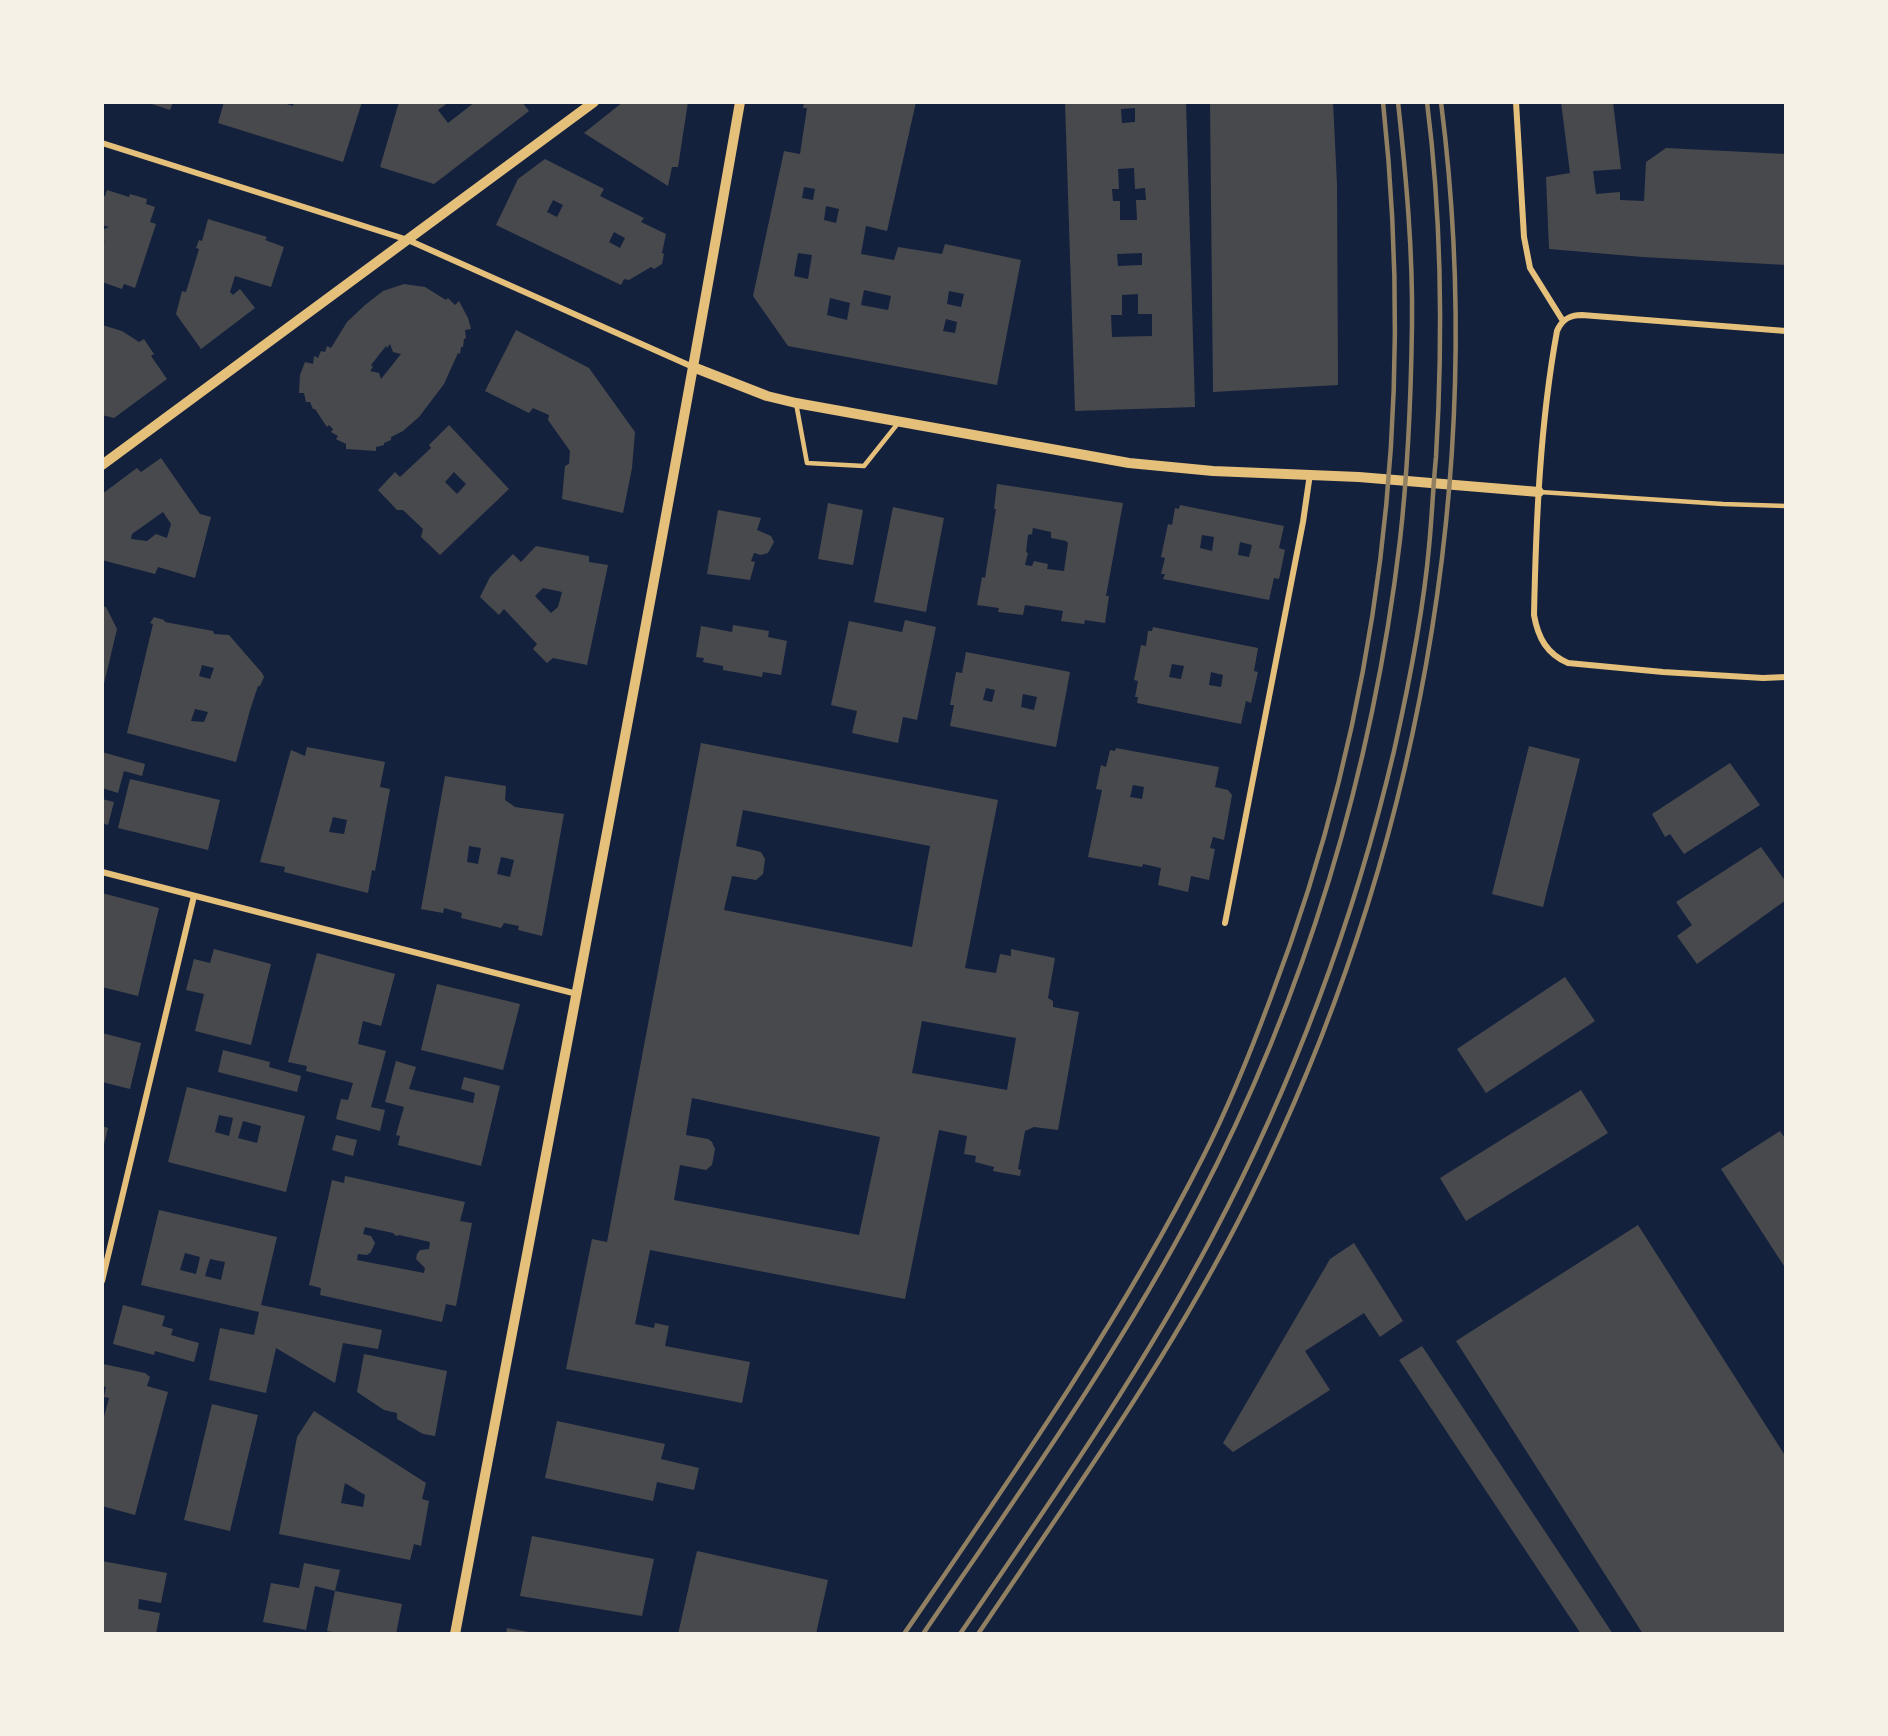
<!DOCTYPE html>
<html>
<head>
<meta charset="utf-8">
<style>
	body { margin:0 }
	#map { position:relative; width:1888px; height:1736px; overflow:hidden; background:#14213d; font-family:"Roboto Condensed",sans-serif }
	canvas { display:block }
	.frame { position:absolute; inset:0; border:104px solid #f6f1e7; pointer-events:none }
</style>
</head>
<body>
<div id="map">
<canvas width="1888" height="1736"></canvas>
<div class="frame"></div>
</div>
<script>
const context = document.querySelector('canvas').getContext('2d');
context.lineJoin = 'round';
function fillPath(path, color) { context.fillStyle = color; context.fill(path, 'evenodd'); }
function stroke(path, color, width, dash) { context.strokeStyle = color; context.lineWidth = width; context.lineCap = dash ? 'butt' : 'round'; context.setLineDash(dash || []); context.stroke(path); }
const building = new Path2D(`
	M146 102H173L170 110Z
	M224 102H280L293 106 294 102H362L343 162 218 123Z
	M399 102H449L438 110 448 123 475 102H522L529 111 434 184 380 167Z
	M623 102H688L678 167H672L668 186 584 133Z
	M804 102H916L887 231 866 226 861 254 894 260 898 247 942 254 945 244 1021 260 997 385 788 346 753 296 784 151 800 154 807 108H803ZM804 187 815 189 813 200 802 198ZM826 206 839 209 836 223 824 220ZM798 253 812 255 808 279 794 276ZM864 290 891 296 888 310 861 305ZM949 291 964 294 961 307 947 304ZM830 298 850 303 847 320 827 315ZM946 319 957 322 955 333 943 331Z
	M1065 102H1186L1195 407 1075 411ZM1135 108V122L1122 123 1121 109ZM1134 168 1135 189 1145 188 1146 200H1136L1137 220H1120V201H1113L1112 189H1119L1118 169ZM1142 253V265L1118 266 1117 254ZM1138 294V314H1152V336L1112 337 1111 315H1122V295Z
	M1210 102H1333L1337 184 1338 385 1213 392Z
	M1561 102H1613L1621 169 1593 171 1596 194 1620 192V200L1644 201 1646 162 1666 148 1786 154V265L1643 257 1549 249 1546 177 1570 173Z
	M545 159 604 189 600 196 644 218 641 222 666 234 662 253 664 254 662 264 654 269 651 267 629 280 624 279 621 285 496 225 518 179ZM553 200 563 205 557 217 547 212ZM614 232 625 238 620 248 609 242Z
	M107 190 129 197 130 194 147 199 146 204 155 207 150 222 156 224 135 288 124 284 122 289 102 282V241L105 242 102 238V230L109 227 102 225V196H105Z
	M208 219 267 237 265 240 284 247 271 287 235 276 230 292 233 295 240 289 255 308 201 349 176 314 182 291 186 292 199 249 196 248 199 240 202 241Z
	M404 284 425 287 446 300 448 298 455 305 459 301 468 318 471 329 465 330 466 338 464 339 463 347H461L460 354 458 353 444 384 419 417 403 431 391 437V440L384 443V445L376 447V451L346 449V444L336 439 338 436 331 432 333 429 329 425 327 427 315 409H313L310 402H306L304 393H299L300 375 305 362 313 364 314 356 318 358 321 351 325 352 327 346 331 348 347 322 365 305 383 291ZM390 344 393 352 401 354 381 379 379 373 370 371 373 367 371 365 386 346 387 348Z
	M102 325 122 331 139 342 144 339 154 354 151 356 167 379 114 418 102 415Z
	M516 330 589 368 635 432 632 468 623 513 562 499 565 466 569 464 570 451 548 420 549 415 533 408 529 413 485 391Z
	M449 425 509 489 440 555 421 537 423 529 403 510H397L378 490 395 472 400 477 431 448 429 445ZM454 472 466 484 457 494 445 482Z
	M161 458 200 514 211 517 195 578 158 567 155 574 102 560V494L137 468 141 472ZM163 512 171 524 167 538 156 534 147 541 131 539 132 534Z
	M997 484 1123 503 1106 596H1109L1105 623 1085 620 1084 624 1061 621 1063 611 1025 605 1023 615 998 612 999 608 977 605 982 577 985 578 996 509H994ZM1033 528 1051 532V538L1066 541 1068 543 1064 571 1047 569 1048 564 1034 561 1032 566 1025 565 1028 553 1026 552 1028 535 1032 534Z
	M828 503 863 510 853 565 818 559Z
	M1180 505 1284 526 1279 548 1285 550 1279 579 1274 578 1269 600 1163 579 1165 574H1161L1165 558 1161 557 1168 524 1172 525 1175 508 1179 509ZM1202 535 1214 537 1212 551 1200 548ZM1240 542 1252 545 1249 557 1238 555Z
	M893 507 944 518 926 612 874 602Z
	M718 510 761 518 757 530 771 536 774 542 768 553 761 555 754 553 751 561 755 562 750 580 707 574Z
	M536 546 589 556V562L608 565 587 665 553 658 547 663 533 649 537 644 504 609 499 615 480 597 490 577 513 554 521 562ZM543 588 562 592 558 607 551 613 535 596Z
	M102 606 106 607 117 629 103 688Z
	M154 617 164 620 165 622 213 631 214 634 229 635 262 673 264 677 260 686H258L250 710 236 762 127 733 153 624 150 623ZM202 665 214 668 210 679 199 676ZM195 709 208 712 204 722 191 721Z
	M905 620 936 627 917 720 903 717 898 743 852 733 857 711 831 705 849 621 902 632Z
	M733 625 769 631 768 637 787 641 781 675 763 672 762 677 723 670V666L703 662 704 658 696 657 701 626 732 632Z
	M1153 627 1258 648 1254 671 1258 672 1251 703 1246 701 1241 724 1137 703 1138 697H1135L1138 681 1134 680 1141 645 1146 646 1148 631H1152ZM1172 664 1184 666 1181 679 1169 677ZM1211 672 1223 675 1221 687 1209 685Z
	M966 652 1070 672 1056 747 950 726 954 705H950L956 672 962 673ZM986 688 995 690 992 702 983 700ZM1023 694 1037 697 1034 710 1021 707Z
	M701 743 998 800 965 968 996 973 1000 954 1011 956V949L1055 958 1048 998 1053 1001V1007L1079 1012 1058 1130 1034 1127 1025 1131 1018 1169 1021 1170 1020 1176 993 1171 994 1167 975 1162 976 1156 964 1154 967 1136 939 1130 905 1299 650 1250 635 1324 654 1328 655 1323 669 1326 665 1346 750 1362 742 1403 566 1369 592 1239 607 1242ZM743 810 930 846 912 947 724 910 732 876 756 880 763 874 765 859 761 852 736 846ZM922 1021 1016 1038 1007 1090 912 1073ZM692 1098 880 1137 859 1235 674 1200 680 1165 706 1170 712 1165 715 1149 712 1142 708 1139 686 1135Z
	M1529 746 1580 759 1543 907 1492 894Z
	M307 747 385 762 380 787 390 789 375 871 372 870 368 893 284 872 285 867 260 862 291 750 305 756ZM333 817 347 820 344 834 329 832Z
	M1116 748 1219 767 1215 787 1228 790 1232 795 1224 840 1213 837 1210 848 1215 849 1209 880 1191 876 1188 892 1158 885 1161 868 1143 864 1142 867 1088 857 1102 790 1096 789 1101 765 1106 767 1110 750 1115 751ZM1133 785 1144 787 1142 799 1130 797Z
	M102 752 145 764 142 776 124 771 118 793 102 788Z
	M1730 763 1760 805 1684 854 1670 834 1665 837 1652 814Z
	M445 776 506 786 505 800 515 807 564 814 542 936 518 930 519 926 504 923 501 928 461 918 462 913 444 908 443 913 421 909ZM469 846 481 848 478 864 467 862ZM501 857 514 860 510 877 497 874Z
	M130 779 220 800 208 850 118 828Z
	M102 799 114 802 108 825 102 823Z
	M1761 847 1786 882V900L1697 964 1677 936 1692 925 1676 902Z
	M102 893 159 908 138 996 102 987Z
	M214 949 271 964 251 1045 195 1031 204 994 186 990 194 959 210 963Z
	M317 953 395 974 381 1026 363 1021 358 1044 386 1051 371 1107 385 1110 380 1131 336 1119 341 1099 348 1100 353 1083 306 1071 307 1066 288 1062Z
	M1565 977 1595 1021 1486 1093 1457 1049Z
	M437 984 520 1004 503 1070 421 1050Z
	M102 1033 141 1043 130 1089 102 1082Z
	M223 1050 270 1062 269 1067 301 1076 297 1092 218 1072Z
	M396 1061 416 1067 409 1089 473 1103 475 1093 461 1089 464 1077 500 1086 481 1166 398 1145 400 1136 396 1135 404 1107 385 1102Z
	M187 1087 305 1116 286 1192 168 1162ZM219 1115 233 1118 229 1136 215 1132ZM243 1121 261 1126 257 1143 238 1138Z
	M1581 1090 1608 1133 1466 1221 1440 1178Z
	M102 1126 108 1128 103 1149H102Z
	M1780 1131 1786 1140V1269L1721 1169Z
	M336 1135 357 1140 353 1156 332 1150Z
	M345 1176 465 1202 460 1221 472 1223 456 1306 446 1304 442 1322 320 1295 321 1288 309 1285 332 1180 344 1183ZM365 1227 393 1233 396 1236 399 1235 430 1242 429 1249 420 1250 417 1254 416 1259 425 1268 424 1273 357 1260 358 1254 367 1255 371 1252 375 1243 371 1236 363 1234Z
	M159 1210 277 1237 261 1305 382 1330 378 1349 343 1343 335 1383 276 1348 266 1393 209 1380 220 1328 254 1335 259 1312 141 1285ZM185 1253 200 1257 196 1274 180 1270ZM210 1259 225 1262 221 1280 205 1276Z
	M1638 1225 1786 1457V1634H1643L1456 1341Z
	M1354 1243 1403 1321 1380 1337 1364 1313 1305 1351 1330 1390 1233 1452 1223 1443 1330 1259Z
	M123 1305 165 1316 162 1326 173 1329 171 1335 199 1343 194 1362 155 1351 154 1355 113 1344Z
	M1422 1346 1613 1634H1581L1399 1360Z
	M364 1354 447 1371 435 1436 423 1434 397 1419V1413L384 1410 357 1392Z
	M103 1364 145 1373 150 1377 147 1386 168 1392 135 1515 102 1506V1424L109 1398 104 1397 106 1387 102 1386Z
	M212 1404 258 1415 230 1531 184 1520Z
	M314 1411 426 1483 422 1499 429 1501 421 1546 414 1544 410 1560 279 1534 297 1437ZM345 1483 365 1495 363 1507 341 1503Z
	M557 1421 665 1444 661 1459 699 1468 694 1490 657 1482 653 1501 545 1478Z
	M532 1536 654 1559 642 1616 520 1596Z
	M697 1551 828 1580 816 1634H678Z
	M102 1561 167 1573 161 1603 139 1599 138 1609 160 1613 156 1634 102 1633Z
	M304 1563 340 1570 335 1591 315 1586 306 1630 263 1622 271 1583 299 1588Z
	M335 1591 402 1604 396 1634H343L327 1631Z
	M507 1628 534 1633V1634H506Z`);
const service = new Path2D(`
	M796 403 807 463 864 466 899 422
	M1540 492 1723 504 1786 506`);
const minor = new Path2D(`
	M1516 102 1524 237 1530 268 1563 321
	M102 143 408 240 693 367
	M1786 331 1582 315C1570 315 1562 319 1557 331 1540 424 1536 521 1534 615 1538 638 1547 654 1568 663L1663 672 1763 678 1786 677
	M102 872 577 994
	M1225 923 1303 522 1310 474
	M102 1281 194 896`);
const tertiary = new Path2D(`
	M693 367 767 396 796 403 1129 463 1213 471 1359 477 1539 492
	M102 465 594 102
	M455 1634C551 1124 651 614 740 102`);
const rail = new Path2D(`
	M904 1634C1010 1479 1118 1325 1203 1157 1229 1106 1251 1051 1271 997 1381 708 1416 409 1383 102
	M923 1634C1019 1493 1119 1353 1198 1201 1305 997 1373 769 1400 540 1408 469 1411 396 1412 325 1413 251 1406 176 1398 102
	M960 1634C1048 1505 1139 1375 1212 1237 1294 1082 1354 921 1394 751 1409 684 1423 615 1429 547 1432 517 1433 487 1436 457 1443 338 1442 220 1427 102
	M978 1634C1073 1493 1173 1353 1249 1200 1417 862 1489 477 1441 102`);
fillPath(building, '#48494c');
stroke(service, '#e5c07b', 4.5);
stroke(minor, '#e5c07b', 6);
stroke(tertiary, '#e5c07b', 10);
stroke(rail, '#918062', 4.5);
</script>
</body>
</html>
